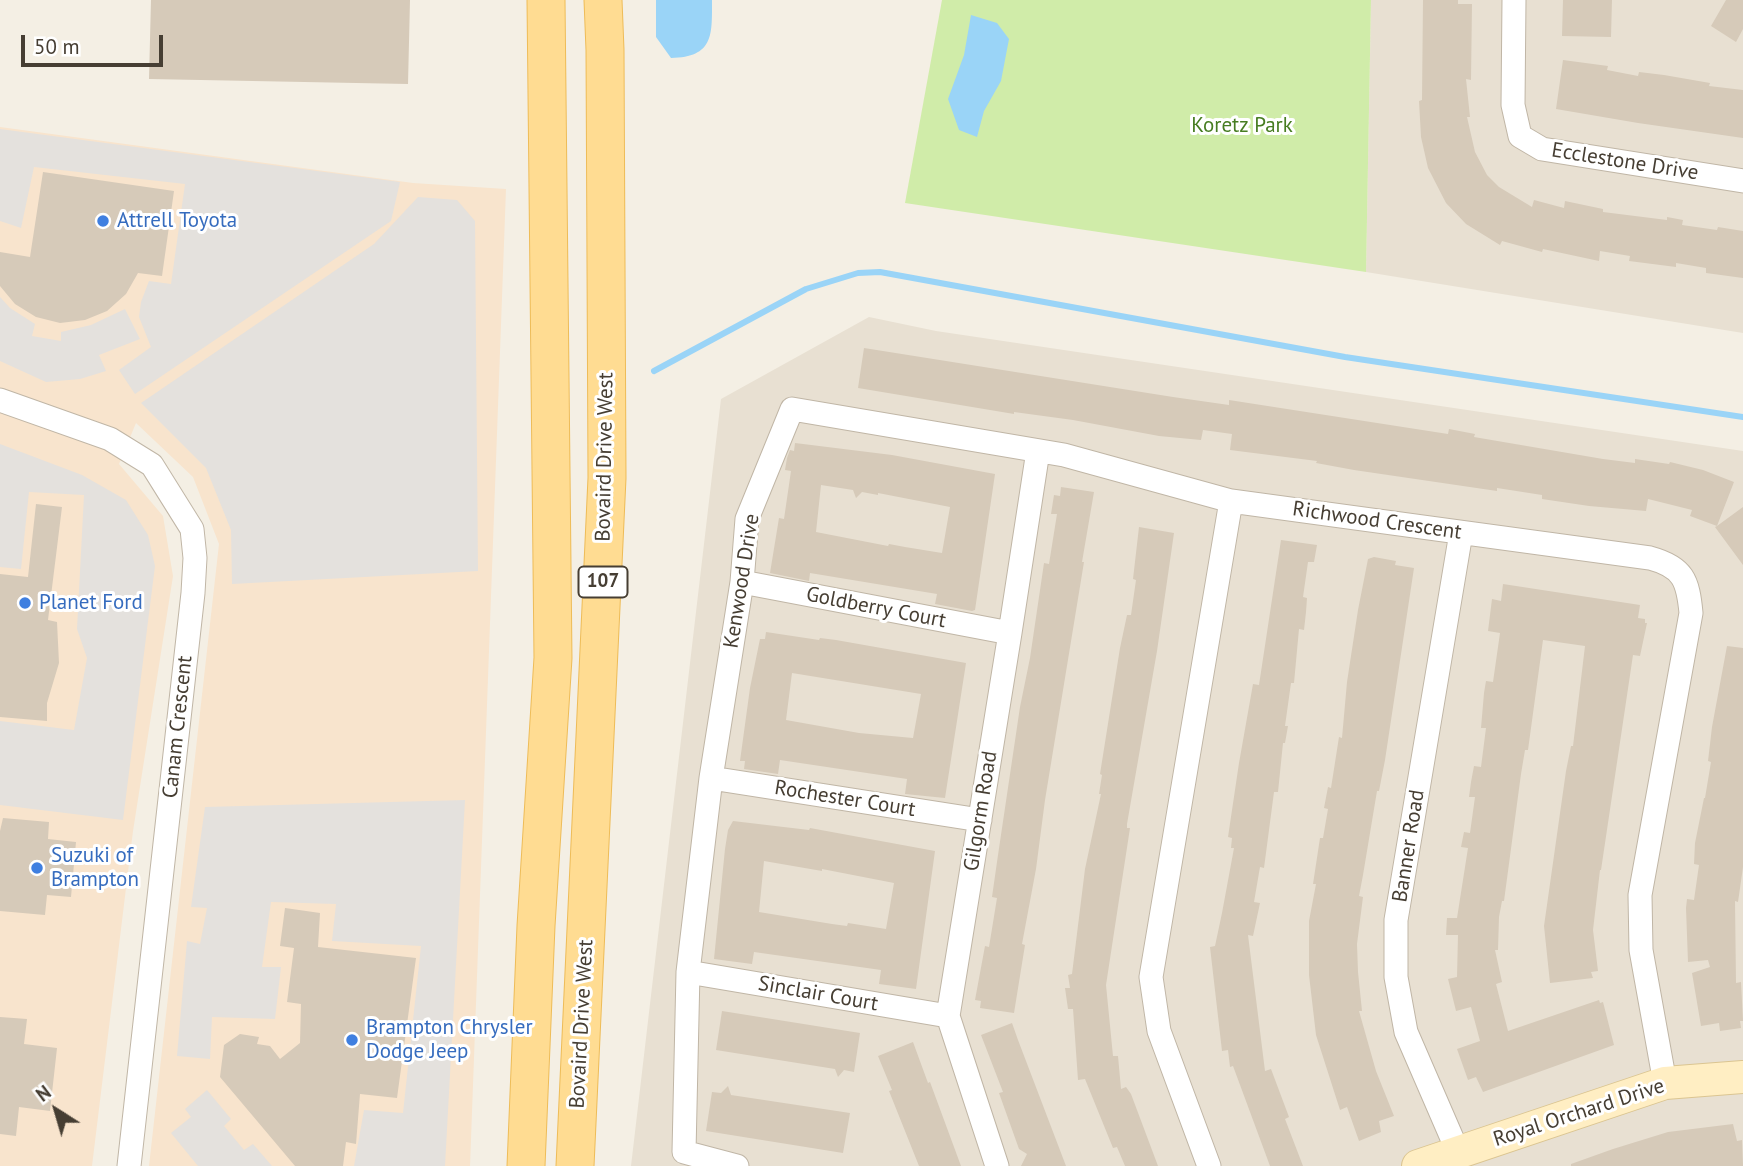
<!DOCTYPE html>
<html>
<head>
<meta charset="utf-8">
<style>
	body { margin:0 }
	#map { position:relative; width:1743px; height:1166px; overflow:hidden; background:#f4efe4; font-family:"PT Sans",sans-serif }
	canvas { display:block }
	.north { position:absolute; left:21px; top:1075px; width:70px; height:70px; -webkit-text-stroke:5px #fff; paint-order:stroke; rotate:323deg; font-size:19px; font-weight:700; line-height:28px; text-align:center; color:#463e33 }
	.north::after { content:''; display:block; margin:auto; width:24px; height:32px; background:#463e33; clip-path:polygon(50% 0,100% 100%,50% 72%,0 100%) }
	.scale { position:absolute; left:21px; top:35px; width:142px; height:32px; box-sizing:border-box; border:4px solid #463e33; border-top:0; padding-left:9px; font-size:21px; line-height:24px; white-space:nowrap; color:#463e33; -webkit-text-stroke:5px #fff; paint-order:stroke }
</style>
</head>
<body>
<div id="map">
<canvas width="1743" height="1166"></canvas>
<div class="north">N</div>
<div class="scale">50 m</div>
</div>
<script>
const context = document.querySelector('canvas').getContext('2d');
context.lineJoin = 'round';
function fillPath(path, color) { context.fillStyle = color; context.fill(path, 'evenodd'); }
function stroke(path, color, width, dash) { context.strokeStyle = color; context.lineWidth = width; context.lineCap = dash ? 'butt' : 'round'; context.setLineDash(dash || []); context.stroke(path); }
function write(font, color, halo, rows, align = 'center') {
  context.font = font + ' "PT Sans",sans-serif'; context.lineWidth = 6; context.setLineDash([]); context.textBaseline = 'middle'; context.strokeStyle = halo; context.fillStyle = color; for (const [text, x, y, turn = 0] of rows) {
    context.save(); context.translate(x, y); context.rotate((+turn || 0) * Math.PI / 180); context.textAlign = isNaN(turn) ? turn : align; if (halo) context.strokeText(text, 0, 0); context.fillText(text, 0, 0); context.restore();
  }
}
const residential = new Path2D(`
	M1371 0H1743V333L1366 272Z
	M869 317 936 331 1743 451V1166H631L721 399Z`);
const commercial = new Path2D(`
	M0 127 413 183 506 189 470 1166H149L219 544 193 477 136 423 119 464 163 516 173 576 133 831 92 1166H0Z`);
const green = new Path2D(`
	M942 0H1371L1366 272 905 203Z`);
const parking = new Path2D(`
	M0 129 400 182 391 221 135 394 119 370 151 347 139 317 141 302 149 281 171 284 185 184 34 167 21 228 0 221Z
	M418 197 457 200 475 221 478 571 232 584 231 530 206 468 141 403 374 244Z
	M0 297 10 308 35 324 32 336 61 341V332L91 325 125 309 140 339 99 355 106 371 80 379 46 382 0 361Z
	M0 444 82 475 126 500 148 535 155 566 123 820 0 805V721L74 730 87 658 77 629 84 495 29 492 21 569 0 567Z
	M465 800 445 1166H354L364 1110 403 1113 421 946 332 941 336 904 271 902 262 967H281L275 1019 212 1017 210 1059 177 1056 187 941 200 944 207 908 191 907 205 807Z
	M207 1090 231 1119 224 1126 244 1150 253 1144 272 1166H198L171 1133 191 1117 185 1109Z`);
const water = new Path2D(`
	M656 0H712C712 35 714 57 671 58L656 37Z
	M971 15 997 23 1009 39 1001 81 984 111 977 137 959 130 948 99 964 55Z`);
const stream = new Path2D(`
	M654 371 806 289 858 273 880 272 1345 357 1743 417`);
const building = new Path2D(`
	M151 0H410L408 84 149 79Z
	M1423 0H1458V4H1472L1471 80 1466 79 1470 117H1467L1475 152 1487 175 1499 187 1532 207 1534 200 1564 208 1565 201 1603 209V212L1667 220V217L1683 220 1682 225 1717 230 1718 227 1743 231V278L1706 273V268L1676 263V267L1629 261 1630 256 1600 251 1599 261 1543 249 1542 252 1502 241 1500 245 1466 224 1446 203 1428 168 1421 137 1419 101 1422 100Z
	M1563 0H1612L1611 37 1562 36Z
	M1726 0H1743V29L1736 42 1711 26Z
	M1563 60 1608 66 1607 70 1638 76 1639 72 1664 75 1710 83 1709 86 1743 90V138L1638 123 1556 109Z
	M43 172 174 191 162 276 138 273 126 294 107 311 85 320 60 323 36 317 15 304 0 286V252L30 257Z
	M864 348 1173 397 1229 405V400L1448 434 1449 429 1475 434 1474 437 1603 459 1635 463V459L1669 464 1670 462 1703 470 1734 482 1717 526 1743 507V565L1715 527 1717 526 1690 516 1692 510 1648 499 1646 511 1589 506 1542 499V495L1497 488V491L1354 470 1316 463 1317 461 1230 450 1232 434 1203 430 1201 440 1159 436 1073 420 1014 412V414L858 388Z
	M795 443 892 455 995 474 975 610 972 611 935 604 937 594 810 573 809 581 770 573 779 518 784 519 791 471 785 470 787 458 790 450 794 451ZM821 485 853 490 856 498 862 492 878 495V493L950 507 942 553 905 547 889 544 888 546 816 532Z
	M1061 487 1094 492 1082 562H1084L1045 800 1036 869 1022 944 1025 945 1014 1013 980 1008 981 1001 975 1000 985 946 989 947 997 898 992 897 998 855 1020 707 1030 658 1044 563 1049 564 1057 514H1051L1054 495 1060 496Z
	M36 504 62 507 48 620 57 622 59 663 47 703V721L0 717V574L28 577Z
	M1139 527 1174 533 1157 651 1127 824V828H1130L1106 985 1113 1056H1118L1121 1089 1126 1087 1131 1094 1158 1166H1125L1117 1147 1113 1148 1085 1079 1078 1080 1073 1009H1068L1065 988H1070L1068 975 1072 974 1085 869 1101 794H1099L1102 775 1100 774 1120 648 1127 615H1131L1136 580 1133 579Z
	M1281 540 1317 545 1314 562H1308L1303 597 1307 598 1306 612 1304 630 1299 629 1294 683H1291L1285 726H1288L1285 743H1283L1278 792H1274L1264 868 1260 867 1254 902 1260 903 1253 936 1248 935 1265 1071 1271 1069 1289 1117 1285 1119 1303 1166H1270L1233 1066 1230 1067 1228 1050 1222 1051 1210 947 1215 946 1222 913 1234 848H1231L1232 838 1228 837 1239 763 1253 684 1259 685Z
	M1374 557 1396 561 1395 565 1414 568 1385 760 1379 791H1377L1363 875 1359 896 1363 897 1357 944 1358 972 1362 1011H1359L1376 1071 1394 1116 1379 1121 1381 1132 1359 1141 1347 1107 1340 1110 1316 1035 1309 975V921L1316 884H1313L1320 838H1323L1328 809 1324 808 1328 787 1331 788 1339 737 1342 738 1347 682 1358 610 1368 559Z
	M1503 584 1640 605 1638 618 1645 619V623H1647L1640 656 1633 655 1601 870H1600L1593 930 1598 971 1591 972 1593 978 1550 983 1544 926 1566 771 1571 746H1573L1585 646 1543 640 1528 750H1525L1521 774 1504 901H1502L1499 917 1498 950H1495L1502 982 1496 984 1508 1031 1599 1000 1600 1003 1603 1002 1614 1045 1483 1092 1476 1077 1468 1080 1457 1049 1480 1041 1471 1007 1456 1011 1448 979 1457 977 1458 935H1446L1447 918H1457L1468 848 1461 847 1464 832 1470 833 1475 797H1469L1471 782 1474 766 1481 767 1486 728H1481L1484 693 1486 681 1493 682 1500 633 1488 631 1492 599 1501 601Z
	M766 632 819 640 820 638 836 640 966 663 945 798 905 794 907 779 780 760 778 774 744 769 745 761H740L750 688 760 639H765ZM792 673 921 694 913 738 859 733 786 720Z
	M1727 646 1743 648V867L1738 902 1735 901 1736 983 1741 982 1743 1021H1740L1741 1028 1720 1031 1719 1023 1701 1026 1692 973 1710 967 1708 960 1688 962 1686 908 1687 899 1694 900 1699 865 1694 864 1695 843 1704 798H1705L1711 762 1708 761 1712 727Z
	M3 818 49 822 48 839 76 842 71 897 47 895 45 915 0 911V831Z
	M733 821 809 830 810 828 935 851 916 989 879 984 881 970 754 952 752 964 714 959 725 849 728 830ZM764 861 822 871V869L894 883 886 929 848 923 847 926 832 924 759 912Z
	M285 908 320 913 318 947 416 958 397 1098 360 1094 356 1144 346 1142 343 1166H295L220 1077 224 1045 240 1034 259 1037 257 1044 270 1046 280 1059 300 1043 301 1004 287 1002 294 948 280 946Z
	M722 1011 860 1033 854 1072 844 1070 838 1077 835 1069 716 1050Z
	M0 1017 27 1019 24 1044 57 1048 50 1111 19 1107 16 1136 0 1134Z
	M1012 1023 1018 1040 1066 1166H1021L1027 1154 1019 1149 999 1093 1003 1092 981 1035Z
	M913 1042 928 1083 930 1082 961 1166H919L889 1091 892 1090 878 1056Z
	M728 1086 731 1095 850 1113 843 1153 706 1131 712 1092 721 1093Z
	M1733 1124 1737 1141 1742 1140 1743 1166H1571V1164L1613 1149 1668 1132Z`);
const street = new Path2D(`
	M1514 0 1513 105 1520 136 1542 149 1743 181
	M0 400 110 439 152 465 192 529 195 558 193 593 129 1166
	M742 582 1010 633
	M711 778 980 820
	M688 972 948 1016
	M1458 1152 1406 1032 1396 977V920L1461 533
	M737 1166 684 1152 688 972 711 778 742 582 747 519 792 409 1064 455 1231 501
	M997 1166 948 1016 1010 633 1038 451
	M1209 1166 1159 1031 1151 977 1231 501 1650 558C1683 567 1688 580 1691 613L1640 895 1641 950 1665 1083`);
const secondary = new Path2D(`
	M1418 1166 1665 1083 1743 1077`);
const primary = new Path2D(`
	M526 1166 536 926 553 658 546 0
	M575 1166 607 478 605 50 603 0`);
const markers = [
	[103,221,7,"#3f7fe0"],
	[25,603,7,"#3f7fe0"],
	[37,868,7,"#3f7fe0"],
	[352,1040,7,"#3f7fe0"]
];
const shields = [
	[603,582,49]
];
const shieldNames = [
	["107",603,582]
];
const parkNames = [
	["Koretz Park",1242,126]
];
const streetNames = [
	["Ecclestone Drive",1625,162,9],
	["Bovaird Drive West",605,457,-89],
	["Richwood Crescent",1377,521,8],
	["Kenwood Drive",742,581,-81],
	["Goldberry Court",876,608,11],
	["Canam Crescent",178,727,-84],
	["Rochester Court",845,799,9],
	["Gilgorm Road",981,811,-81],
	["Banner Road",1409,846,-81],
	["Sinclair Court",818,994,10],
	["Bovaird Drive West",582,1024,-87],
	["Royal Orchard Drive",1579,1113,-18]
];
const shopNames = [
	["Attrell Toyota",117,221],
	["Planet Ford",39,603],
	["Suzuki of",51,856],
	["Brampton",51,880],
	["Brampton Chrysler",366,1028],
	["Dodge Jeep",366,1052]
];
fillPath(residential, '#e8e0d2');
fillPath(commercial, '#f8e4cd');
fillPath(green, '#d0eca9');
fillPath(parking, '#e4e1dd');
fillPath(water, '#9ad4f7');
stroke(stream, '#9ad4f7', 6);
fillPath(building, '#d6cab9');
stroke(street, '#c0b6a6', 25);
stroke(secondary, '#dbc591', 34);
stroke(primary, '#eebc58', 39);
stroke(street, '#fff', 23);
stroke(secondary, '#ffeec3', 32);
stroke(primary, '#ffdc92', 37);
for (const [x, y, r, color] of markers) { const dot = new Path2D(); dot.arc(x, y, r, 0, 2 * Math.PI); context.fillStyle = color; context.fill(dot); stroke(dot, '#fff', 2.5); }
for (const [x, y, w] of shields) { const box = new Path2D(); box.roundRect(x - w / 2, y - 15.5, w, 31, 5); context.fillStyle = '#fff'; context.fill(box); stroke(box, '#463e33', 2); }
write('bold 19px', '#463e33', null, shieldNames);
write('21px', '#477d22', '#fff', parkNames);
write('21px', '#463e33', '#fff', streetNames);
write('21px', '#366cbe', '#fff', shopNames, 'left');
</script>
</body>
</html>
